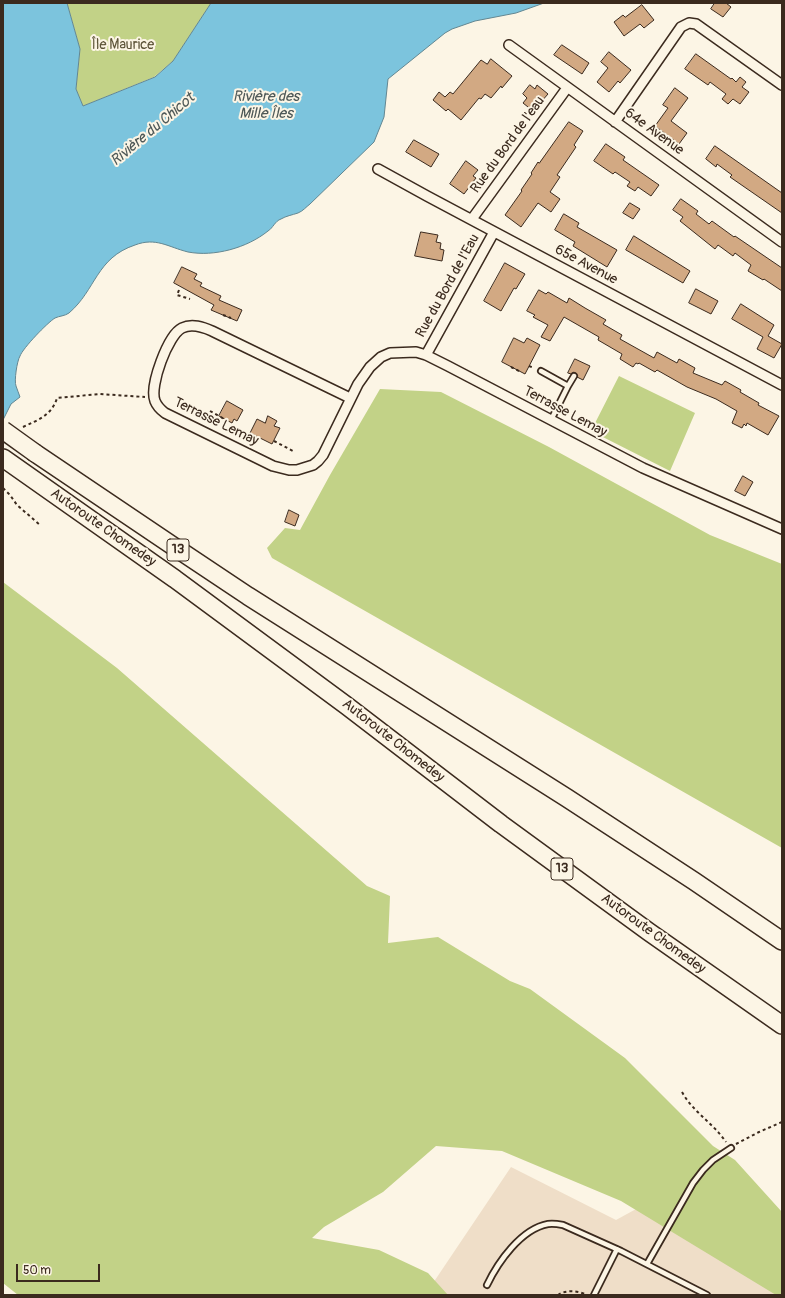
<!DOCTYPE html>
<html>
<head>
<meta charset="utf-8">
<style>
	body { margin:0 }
	#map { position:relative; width:785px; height:1298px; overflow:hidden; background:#fcf5e5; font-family:Pangolin,sans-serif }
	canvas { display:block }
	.frame { position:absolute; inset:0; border:4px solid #3b2a1e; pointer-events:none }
	.scale { position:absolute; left:16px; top:1264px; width:84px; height:18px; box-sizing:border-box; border:2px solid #3b2a1e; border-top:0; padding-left:5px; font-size:12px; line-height:14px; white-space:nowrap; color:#3b2a1e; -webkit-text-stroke:3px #fcf5e5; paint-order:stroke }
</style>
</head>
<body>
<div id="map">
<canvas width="785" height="1298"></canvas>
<div class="frame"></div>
<div class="scale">50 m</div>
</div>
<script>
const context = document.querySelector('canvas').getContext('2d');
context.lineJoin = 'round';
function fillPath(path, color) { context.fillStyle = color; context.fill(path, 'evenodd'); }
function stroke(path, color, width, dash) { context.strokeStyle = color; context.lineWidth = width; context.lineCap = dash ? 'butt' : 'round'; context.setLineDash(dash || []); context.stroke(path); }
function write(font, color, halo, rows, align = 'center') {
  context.font = font + ' Pangolin,sans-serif'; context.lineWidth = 4; context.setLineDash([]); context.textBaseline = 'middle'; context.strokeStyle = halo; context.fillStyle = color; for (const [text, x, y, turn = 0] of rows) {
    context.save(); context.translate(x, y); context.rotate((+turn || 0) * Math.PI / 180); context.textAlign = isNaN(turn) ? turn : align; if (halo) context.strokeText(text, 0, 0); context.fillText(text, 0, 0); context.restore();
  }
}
const built = new Path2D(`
	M511 1167 616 1220 669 1191 782 1295H425Z`);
const green = new Path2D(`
	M67 3H211L173 61 154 77 83 106 76 89 80 49Z
	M619 376 695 413 670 471 591 431Z
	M380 389 441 392 549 447 710 535 782 564V848L272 558 267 548 285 528 300 530 330 475Z
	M3 582 117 668 367 886 390 896 388 943 438 937 510 981 530 989 625 1058 713 1146 735 1160 782 1212V1295H776L621 1201 502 1151 436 1146 383 1192 324 1227 312 1238 379 1250 428 1273 448 1295H18L3 1283Z`);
const water = new Path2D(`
	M3 3H67L80 49 76 89 83 106 155 77 173 61 211 3H544L516 13 475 21 452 29 445 33 388 79 384 117 374 142 310 204C306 207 303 211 298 213 292 215 286 216 281 219 275 221 273 228 268 231 247 248 214 257 188 252 168 247 156 237 135 245 96 258 96 290 69 313 65 316 59 316 55 318 47 323 23 348 20 356 17 361 14 381 16 386 17 390 19 393 20 397L11 404 3 420Z`);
const building = new Path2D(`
	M715 3H726L731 7 723 17 711 9Z
	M642 5 654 20 644 28 640 24 624 36 614 22 623 15 625 17Z
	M562 45 589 63 582 74 554 55Z
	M609 52 631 70 620 83 618 81 609 92 597 82 608 68 601 62Z
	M696 54 731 79 732 78 736 82 740 77 746 82 742 87 749 92 740 104 733 99 728 104 722 99 726 94 710 82 708 85 685 69Z
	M491 59 512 76 502 88 501 86 491 98 485 94 481 99 479 98 461 120 448 109 446 111 433 100 439 92 445 97 450 92 453 94 481 60 487 64Z
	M530 85 535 89 537 85 548 94 533 111 523 103 527 98 523 94Z
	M675 88 688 98 671 121 687 133 679 144 655 126 668 108 663 105Z
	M569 122 583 131 574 145 576 147 557 175 560 177 550 192 560 199 551 212 538 203 521 227 505 215 522 191 521 190 532 174 531 173 538 162 539 163Z
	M414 140 439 154 431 167 406 152Z
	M606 144 625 157 623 160 659 185 651 196 638 187 635 191 627 186 630 182 615 172 613 174 594 161Z
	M715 146 782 193V213L730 177 732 175 717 164 716 167 706 159Z
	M466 161 478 170 473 176 476 178 464 194 450 184Z
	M681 199 698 211 696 214 709 224 712 221 734 237 735 236 782 268V291L764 279 763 280 748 271 751 265 735 253 733 256 718 245 715 249 680 221 683 217 673 210Z
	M630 203 640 209 633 219 623 213Z
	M564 214 579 223 577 227 617 250 607 267 573 246 575 242 555 230Z
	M421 232 438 235 436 242 441 243 440 249 444 250 442 261 415 256Z
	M634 236 690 271 683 283 626 250Z
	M505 263 525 274 516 289 514 288 501 311 484 301Z
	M182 267 197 274 194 279 202 283 200 286 221 296 219 300 242 310 237 321 211 310 214 305 174 283Z
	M696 289 718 301 711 314 689 303Z
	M539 290 546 294 548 292 567 303 569 298 585 308 606 320 603 324 622 335 620 339 654 358 657 352 677 363 679 359 695 368 693 373 722 385 725 381 741 390 740 392 759 403 758 405 779 416 768 435 747 423 746 426 744 424 742 428 732 423 737 411 716 399 687 387 657 370 655 372 639 363 638 364 636 363 633 367 620 359 622 354 598 340 599 337 564 317 550 341 541 337 548 325 533 317 535 315 527 311Z
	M741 304 774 325 768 336 782 344 774 358 757 349 763 337 732 319Z
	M514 338 524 343 527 338 540 345 525 374 502 362Z
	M575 359 590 366 583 380 577 377 576 373 571 374 568 373Z
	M227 401 243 410 237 421 234 419 232 423 219 416Z
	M268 416 277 421 274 426 280 428 272 444 250 433 257 419 265 423Z
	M743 476 753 482 745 496 735 491Z
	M289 510 299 515 295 526 285 522Z`);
const path = new Path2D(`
	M179 290 177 295 190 299
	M223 315 231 318
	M529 366 534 368
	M511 367 521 372
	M210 411 224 419
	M23 427C38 420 52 415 57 398L100 394 145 397
	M274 441 293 451
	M3 488 10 495 17 505 40 525
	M682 1092C693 1112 713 1123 726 1142
	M736 1144 759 1132 782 1122
	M558 1295C567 1289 579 1291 587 1295`);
const lane = new Path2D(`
	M541 371 568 386 551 420
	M568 386 574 376
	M647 1264 693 1183 703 1170 713 1160 731 1148
	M487 1285C498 1262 521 1229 548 1224 553 1223 558 1224 563 1225L621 1251 707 1295
	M594 1295 617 1249`);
const street = new Path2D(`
	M509 45 782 242
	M615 122 681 27 689 23 696 24 782 85
	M378 169 427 196 782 385
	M472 219 567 88
	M426 355 494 232
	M350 398 212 331C203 327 192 323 182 328 168 335 149 386 155 401 157 406 161 410 165 413L273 466 289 470H297L313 465 318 461 323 455 358 384 370 367 381 357 390 353 416 352 426 355 448 366 643 468 782 529`);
const highway = new Path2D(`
	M35 453 173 546 248 596 567 798 694 881 782 941
	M3 458 175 579 347 706 501 824 649 932 782 1025`);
const highwayBridge = new Path2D(`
	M3 430 35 453`);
const shields = [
	[178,550,22],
	[562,869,22]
];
const shieldNames = [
	["13",178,550],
	["13",562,869]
];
const parkNames = [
	["Île Maurice",123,45]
];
const streetNames = [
	["64e Avenue",654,132,36],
	["Rue du Bord de l'eau",508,145,-54],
	["65e Avenue",586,265,28],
	["Rue du Bord de l'Eau",448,286,-61],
	["Terrasse Lemay",565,412,28],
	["Terrasse Lemay",216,422,26],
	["Autoroute Chomedey",103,528,35],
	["Autoroute Chomedey",393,741,38],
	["Autoroute Chomedey",653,934,36]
];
const waterNames = [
	["Rivière des",266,97],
	["Mille Îles",266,114],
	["Rivière du Chicot",153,130,-40]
];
fillPath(built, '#efdec8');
fillPath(green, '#c2d287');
fillPath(water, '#7cc4dd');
stroke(water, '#628691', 1);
fillPath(building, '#d2a983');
stroke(building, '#3b2a1e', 1);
stroke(lane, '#3b2a1e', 8);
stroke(street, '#3b2a1e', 12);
stroke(highway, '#3b2a1e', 20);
stroke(path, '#3b2a1e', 2, [3, 3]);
stroke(lane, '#fcf5e5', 4.5);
stroke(street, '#fcf5e5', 9);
stroke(highway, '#fcf5e5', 17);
stroke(highwayBridge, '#3b2a1e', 20, []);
stroke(highwayBridge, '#fcf5e5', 17);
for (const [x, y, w] of shields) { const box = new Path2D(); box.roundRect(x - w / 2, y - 11, w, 22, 3); context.fillStyle = '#fcf5e5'; context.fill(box); stroke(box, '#3b2a1e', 1); }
write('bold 13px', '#3b2a1e', null, shieldNames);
write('14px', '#5d5438', '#fcf5e5', parkNames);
write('14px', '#3b2a1e', '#fcf5e5', streetNames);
write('italic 15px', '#4e5857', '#fcf5e5', waterNames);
</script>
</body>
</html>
